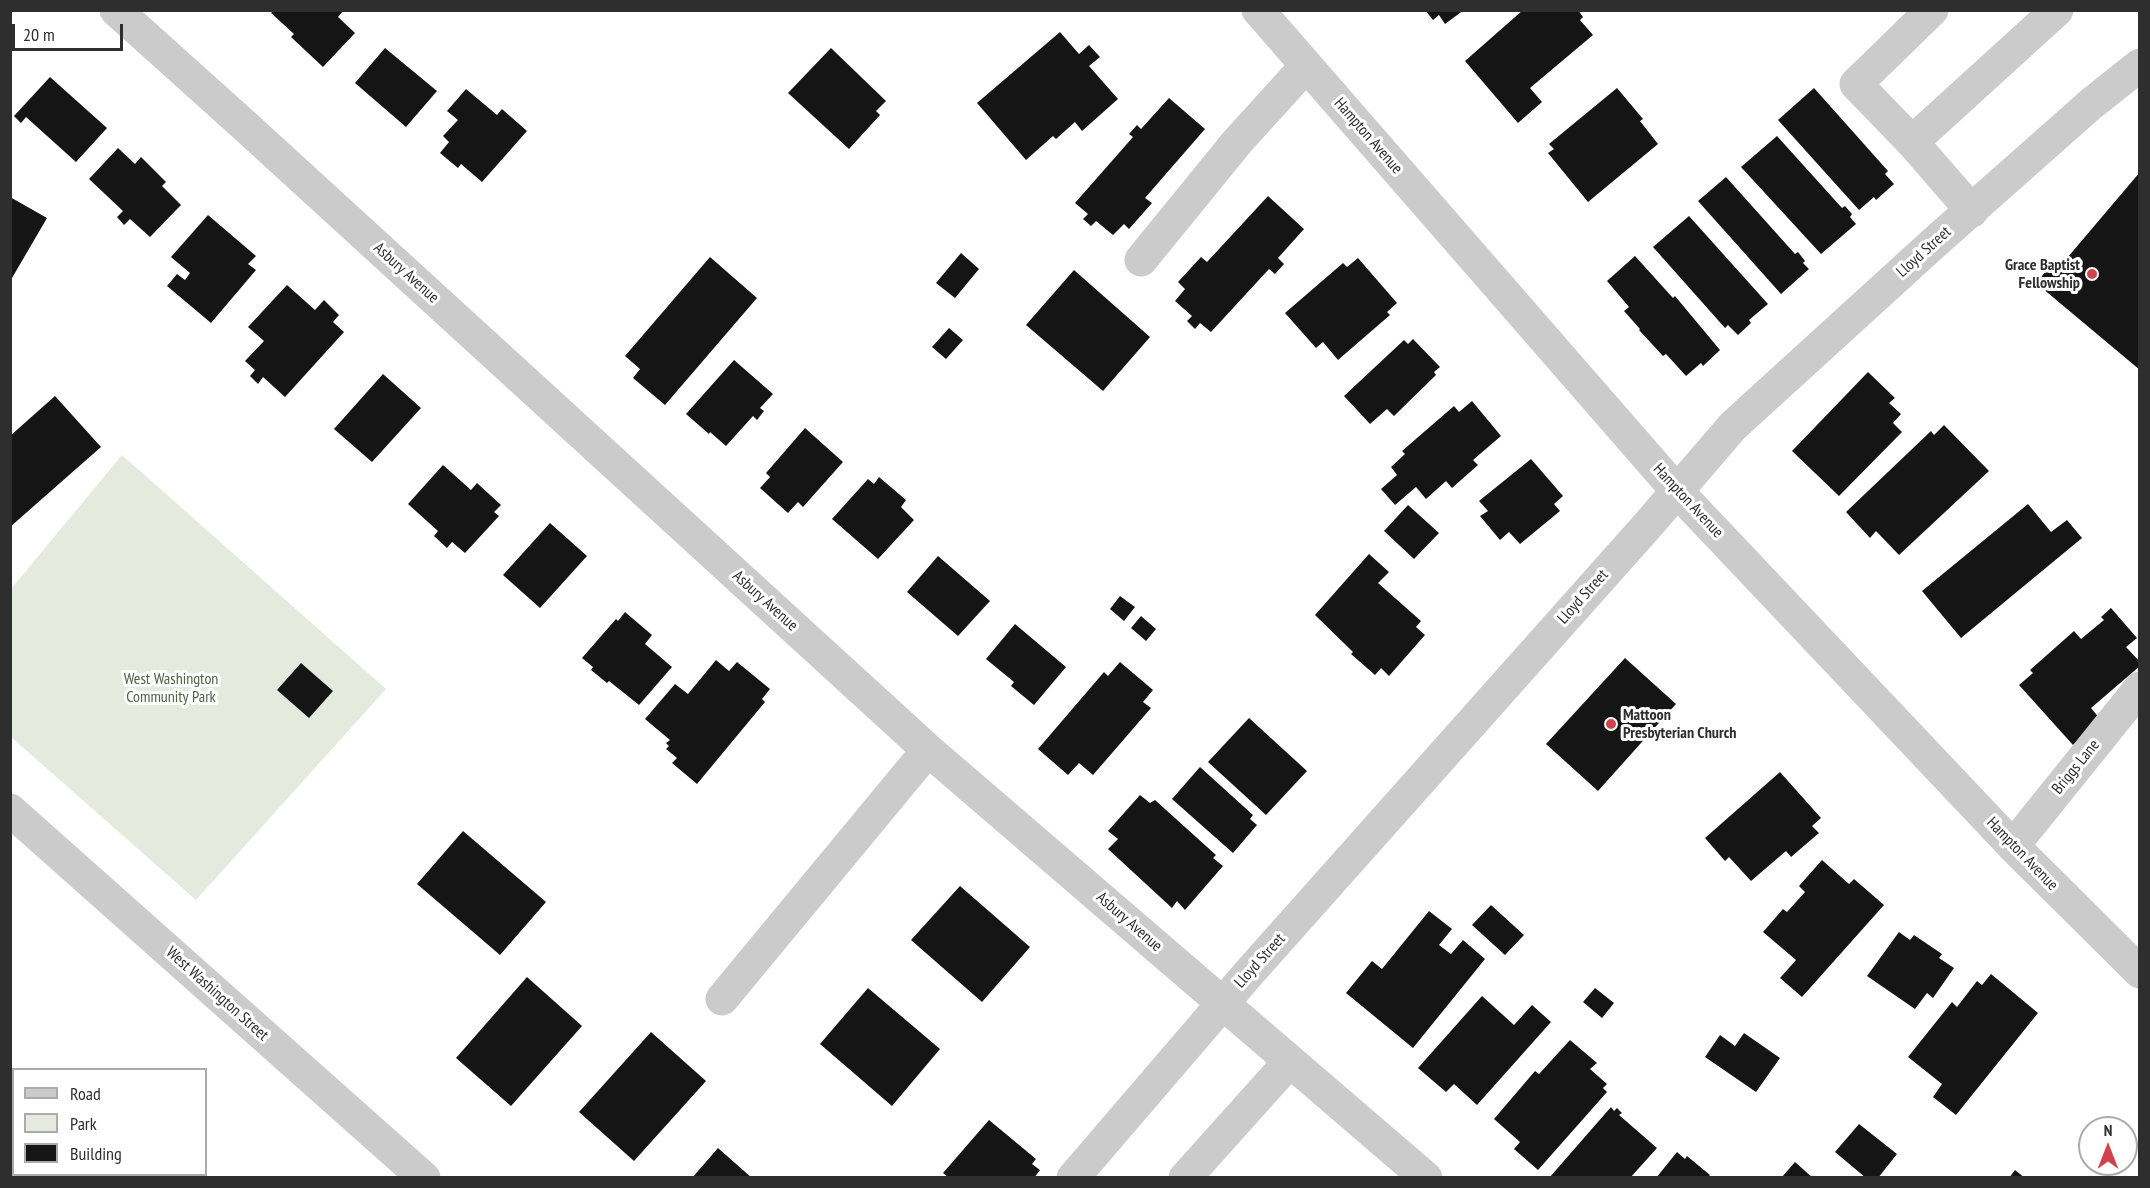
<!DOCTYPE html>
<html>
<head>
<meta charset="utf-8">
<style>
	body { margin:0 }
	#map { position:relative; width:2150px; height:1188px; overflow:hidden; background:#fff; font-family:"PT Sans Narrow",sans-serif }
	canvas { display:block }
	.frame { position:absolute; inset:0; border:12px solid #2e2e2e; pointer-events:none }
	.legend { position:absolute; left:12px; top:1068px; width:195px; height:108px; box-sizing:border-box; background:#fff; border:2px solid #ababab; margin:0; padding:8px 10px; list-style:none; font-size:18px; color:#2e2e2e }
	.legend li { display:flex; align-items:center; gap:12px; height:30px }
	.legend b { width:30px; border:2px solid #ababab }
	.north { position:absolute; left:2078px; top:1116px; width:60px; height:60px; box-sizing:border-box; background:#fff; border:2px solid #ababab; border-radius:50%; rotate:0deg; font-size:16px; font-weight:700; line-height:24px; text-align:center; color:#2e2e2e }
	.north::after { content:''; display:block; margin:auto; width:21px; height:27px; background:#d1434c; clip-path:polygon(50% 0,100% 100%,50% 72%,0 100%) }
	.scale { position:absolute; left:12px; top:24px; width:111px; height:27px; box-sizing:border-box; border:3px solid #2e2e2e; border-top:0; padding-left:8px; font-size:18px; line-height:21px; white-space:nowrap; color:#2e2e2e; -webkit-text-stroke:4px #fff; paint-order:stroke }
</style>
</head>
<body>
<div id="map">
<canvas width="2150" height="1188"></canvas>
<div class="frame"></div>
<ul class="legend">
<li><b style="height:8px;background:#cbcbcb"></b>Road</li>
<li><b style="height:16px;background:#e4eadd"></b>Park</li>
<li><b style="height:16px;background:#151515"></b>Building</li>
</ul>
<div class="north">N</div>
<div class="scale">20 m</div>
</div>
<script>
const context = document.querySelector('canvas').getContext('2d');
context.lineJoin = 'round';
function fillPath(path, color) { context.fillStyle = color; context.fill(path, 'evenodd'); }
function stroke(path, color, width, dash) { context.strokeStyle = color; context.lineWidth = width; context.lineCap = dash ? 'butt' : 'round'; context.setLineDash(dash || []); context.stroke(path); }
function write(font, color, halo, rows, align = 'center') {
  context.font = font + ' "PT Sans Narrow",sans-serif'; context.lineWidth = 6; context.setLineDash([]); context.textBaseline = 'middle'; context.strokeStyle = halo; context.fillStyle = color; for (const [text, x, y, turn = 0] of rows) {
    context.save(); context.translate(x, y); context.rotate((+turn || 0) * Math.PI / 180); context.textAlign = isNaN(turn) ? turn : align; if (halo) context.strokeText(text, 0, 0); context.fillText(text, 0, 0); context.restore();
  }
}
const green = new Path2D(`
	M122 455 386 689 196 900 11 737V589Z`);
const building = new Path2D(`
	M274 10H344L338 17 355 33 323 67 291 37 294 34 271 13Z
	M1425 10H1464L1445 24 1439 15 1433 20Z
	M1523 10H1578L1583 17 1580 20 1593 35 1530 88 1542 102 1518 123 1465 61Z
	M1060 32 1079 54 1089 45 1100 57 1089 66 1118 99 1082 131 1075 122 1056 139 1053 136 1026 160 977 103Z
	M385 48 437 91 406 127 355 83Z
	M831 48 886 101 876 111 880 115 849 149 788 93Z
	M50 77 107 128 76 162 26 117 21 123 14 116Z
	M1617 88 1643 119 1640 121 1658 144 1588 202 1548 153 1554 149 1549 144Z
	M1814 88 1888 171 1885 174 1894 184 1876 200 1874 197 1859 210 1778 120Z
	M466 89 497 115 502 109 527 131 482 182 461 164 458 168 440 153 449 142 443 136 458 120 447 111Z
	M1169 98 1205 129 1145 198 1152 203 1129 229 1124 224 1113 235 1096 221 1091 226 1083 219 1088 214 1075 203 1133 137 1129 134 1137 125 1141 129Z
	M1777 136 1842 208 1845 206 1852 214 1850 217 1856 224 1821 254 1741 167Z
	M118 148 135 164 141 157 166 182 162 186 181 205 150 237 130 219 124 225 117 217 123 211 89 179Z
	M2140 172V370L2036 283 2056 259 2062 264Z
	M1726 177 1795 254 1798 252 1805 261 1803 263 1809 269 1781 294 1698 201Z
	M1268 196 1304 229 1278 258 1284 264 1275 274 1269 269 1211 332 1200 323 1195 329 1187 321 1192 316 1175 301 1185 289 1178 282 1201 257 1207 262Z
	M10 197 47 218 12 278 10 277Z
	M208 215 256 256 248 264 256 270 211 323 167 286 177 274 185 280 190 273 171 257Z
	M1689 216 1768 304 1749 320 1751 323 1738 335 1728 325 1725 328 1653 247Z
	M961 253 979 269 955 298 936 283Z
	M1635 256 1673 298 1675 296 1720 350 1703 366 1701 363 1686 376 1666 354 1663 356 1639 330 1640 329 1624 311 1629 307 1607 281Z
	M710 257 757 298 665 405 633 378 640 369 625 356Z
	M1358 258 1397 303 1387 312 1390 315 1338 360 1323 342 1316 348 1285 313 1343 263 1347 267Z
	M1074 270 1150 337 1103 391 1026 325Z
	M287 285 315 310 324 300 339 315 333 322 344 332 285 397 263 377 258 384 250 376 255 370 245 361 264 341 248 327Z
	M949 328 963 340 946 359 932 347Z
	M1413 339 1440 367 1434 372 1436 375 1394 416 1387 409 1370 424 1344 396 1404 340 1408 344Z
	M734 360 773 394 760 408 764 411 757 420 753 416 726 446 710 432 709 434 686 414Z
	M1868 372 1895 398 1889 403 1901 414 1893 423 1902 432 1839 496 1792 451Z
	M383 374 421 408 372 462 334 429Z
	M55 396 101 447 10 527V436Z
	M1472 401 1501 436 1473 460 1478 465 1452 488 1446 481 1426 499 1416 487 1395 505 1381 489 1397 475 1391 467 1405 454 1402 451 1454 406 1459 412Z
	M1944 425 1989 471 1899 555 1876 531 1870 538 1846 512 1931 431 1934 435Z
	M805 428 843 462 803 507 798 502 788 513 760 488 770 477 766 473Z
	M1531 459 1563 496 1554 504 1560 511 1520 544 1509 532 1500 540 1480 516 1488 511 1479 501Z
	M443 465 471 490 477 483 501 505 494 512 499 516 465 553 452 542 447 548 434 536 438 531 408 504Z
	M879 477 906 500 901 507 914 520 878 559 832 519 868 479 874 484Z
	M2028 504 2051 532 2067 520 2082 538 1961 638 1922 591Z
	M1408 505 1439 533 1414 559 1384 531Z
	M550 523 587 556 540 608 503 575Z
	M1369 554 1389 572 1378 583 1421 621 1416 627 1425 635 1389 676 1381 668 1375 675 1351 654 1353 652 1315 615Z
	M938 556 990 601 958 636 907 592Z
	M1120 596 1135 607 1124 621 1110 609Z
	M2111 608 2137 638 2126 647 2140 662V666L2091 708 2101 720 2073 745 2019 685 2033 673 2030 670 2074 631 2081 639 2104 620 2101 617Z
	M625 612 652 635 645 644 672 667 639 705 609 681 607 683 591 670 593 667 582 658 616 619 618 621Z
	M1141 616 1156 629 1146 641 1131 628Z
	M1015 624 1066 667 1034 705 1011 686 1014 682 986 659Z
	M1625 658 1676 704 1598 791 1546 744Z
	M716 660 729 671 737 662 770 689 762 699 765 702 697 784 672 763 677 758 666 749 669 746 666 743 670 740 645 719 675 684 688 694Z
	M1120 662 1153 690 1143 702 1151 708 1093 775 1079 763 1068 775 1038 749 1104 672 1108 676Z
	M301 663 333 691 309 718 277 690Z
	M1249 718 1307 771 1266 815 1208 762Z
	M1200 767 1253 815 1250 819 1257 825 1233 853 1172 799Z
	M1780 772 1821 818 1812 826 1819 833 1791 857 1786 851 1751 881 1729 857 1725 861 1705 838Z
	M1140 795 1150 803 1155 800 1216 855 1213 858 1223 866 1185 910 1177 901 1172 908 1108 849 1118 839 1108 831Z
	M463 831 546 902 500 955 417 884Z
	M1822 860 1849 884 1854 879 1884 905 1802 997 1780 978 1796 960 1763 932 1783 909 1787 912 1805 892 1799 886Z
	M960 886 1030 947 982 1002 911 940Z
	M1491 905 1524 935 1505 955 1472 925Z
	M1429 911 1452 929 1439 945 1451 954 1463 940 1485 959 1413 1048 1346 993 1372 961 1382 969Z
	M1899 932 1910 940 1914 935 1942 954 1939 958 1954 968 1933 998 1927 993 1915 1009 1867 976Z
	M1991 974 2038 1013 1956 1115 1933 1097 1942 1084 1908 1057 1952 1002 1957 1007 1977 981 1982 985Z
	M527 977 582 1026 511 1106 456 1058Z
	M868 988 940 1049 892 1106 820 1044Z
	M1595 988 1614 1003 1602 1018 1583 1002Z
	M1482 996 1514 1025 1532 1005 1551 1022 1477 1105 1454 1084 1446 1092 1418 1068Z
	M651 1032 706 1081 634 1161 579 1112Z
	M1744 1033 1780 1058 1756 1092 1705 1057 1720 1035 1735 1046Z
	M1570 1040 1597 1063 1590 1069 1607 1084 1603 1088 1607 1092 1538 1170 1514 1149 1520 1142 1494 1119 1535 1071 1539 1074Z
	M1611 1107 1614 1111 1617 1108 1622 1113 1619 1115 1657 1148 1630 1178H1549Z
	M989 1120 1036 1159 1032 1164 1040 1170 1034 1178H949L943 1173Z
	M1859 1124 1897 1154 1878 1178H1866L1835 1152Z
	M718 1148 752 1178H692Z
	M1677 1152 1685 1159 1687 1156 1710 1175 1707 1178H1656Z
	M1795 1162 1813 1178H1781Z
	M2015 1170 2025 1178H2009Z`);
const minor = new Path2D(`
	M116 10 244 125 928 750 1426 1178
	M1258 10 1677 491 2013 846 2140 972
	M1932 10 1856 84 1912 142 2057 10
	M1912 142 1972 211
	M1141 260 1237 142 1306 66
	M10 810 424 1178
	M2013 846 2140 688
	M722 999 928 750
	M1073 1178 1248 974 1647 526 1733 426 1935 242 2091 104 2140 65
	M1185 1178 1290 1061`);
const markers = [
	[2092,274,6,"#d1434c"],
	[1611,724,6,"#d1434c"]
];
const streetNames = [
	["Hampton Avenue",1368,136,49],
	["Lloyd Street",1924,252,-42],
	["Asbury Avenue",406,273,42],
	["Hampton Avenue",1688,501,47],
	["Lloyd Street",1583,597,-48],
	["Asbury Avenue",765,601,42],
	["Briggs Lane",2076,767,-51],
	["Hampton Avenue",2022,854,46],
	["Asbury Avenue",1129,922,41],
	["Lloyd Street",1260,961,-48],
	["West Washington Street",217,994,42]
];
const poiNames = [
	["Grace Baptist",2080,265],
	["Fellowship",2080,283],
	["Mattoon",1623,715,"left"],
	["Presbyterian Church",1623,733,"left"]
];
const parkNames = [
	["West Washington",171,679],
	["Community Park",171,697]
];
fillPath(green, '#e4eadd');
fillPath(building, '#151515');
stroke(minor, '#cbcbcb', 33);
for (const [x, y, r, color] of markers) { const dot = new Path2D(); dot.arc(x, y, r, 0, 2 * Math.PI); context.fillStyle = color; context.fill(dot); stroke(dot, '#fff', 2); }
write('16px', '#2e2e2e', '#fff', streetNames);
write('bold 16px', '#2e2e2e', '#fff', poiNames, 'right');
write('16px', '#516440', '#fff', parkNames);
</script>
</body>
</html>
